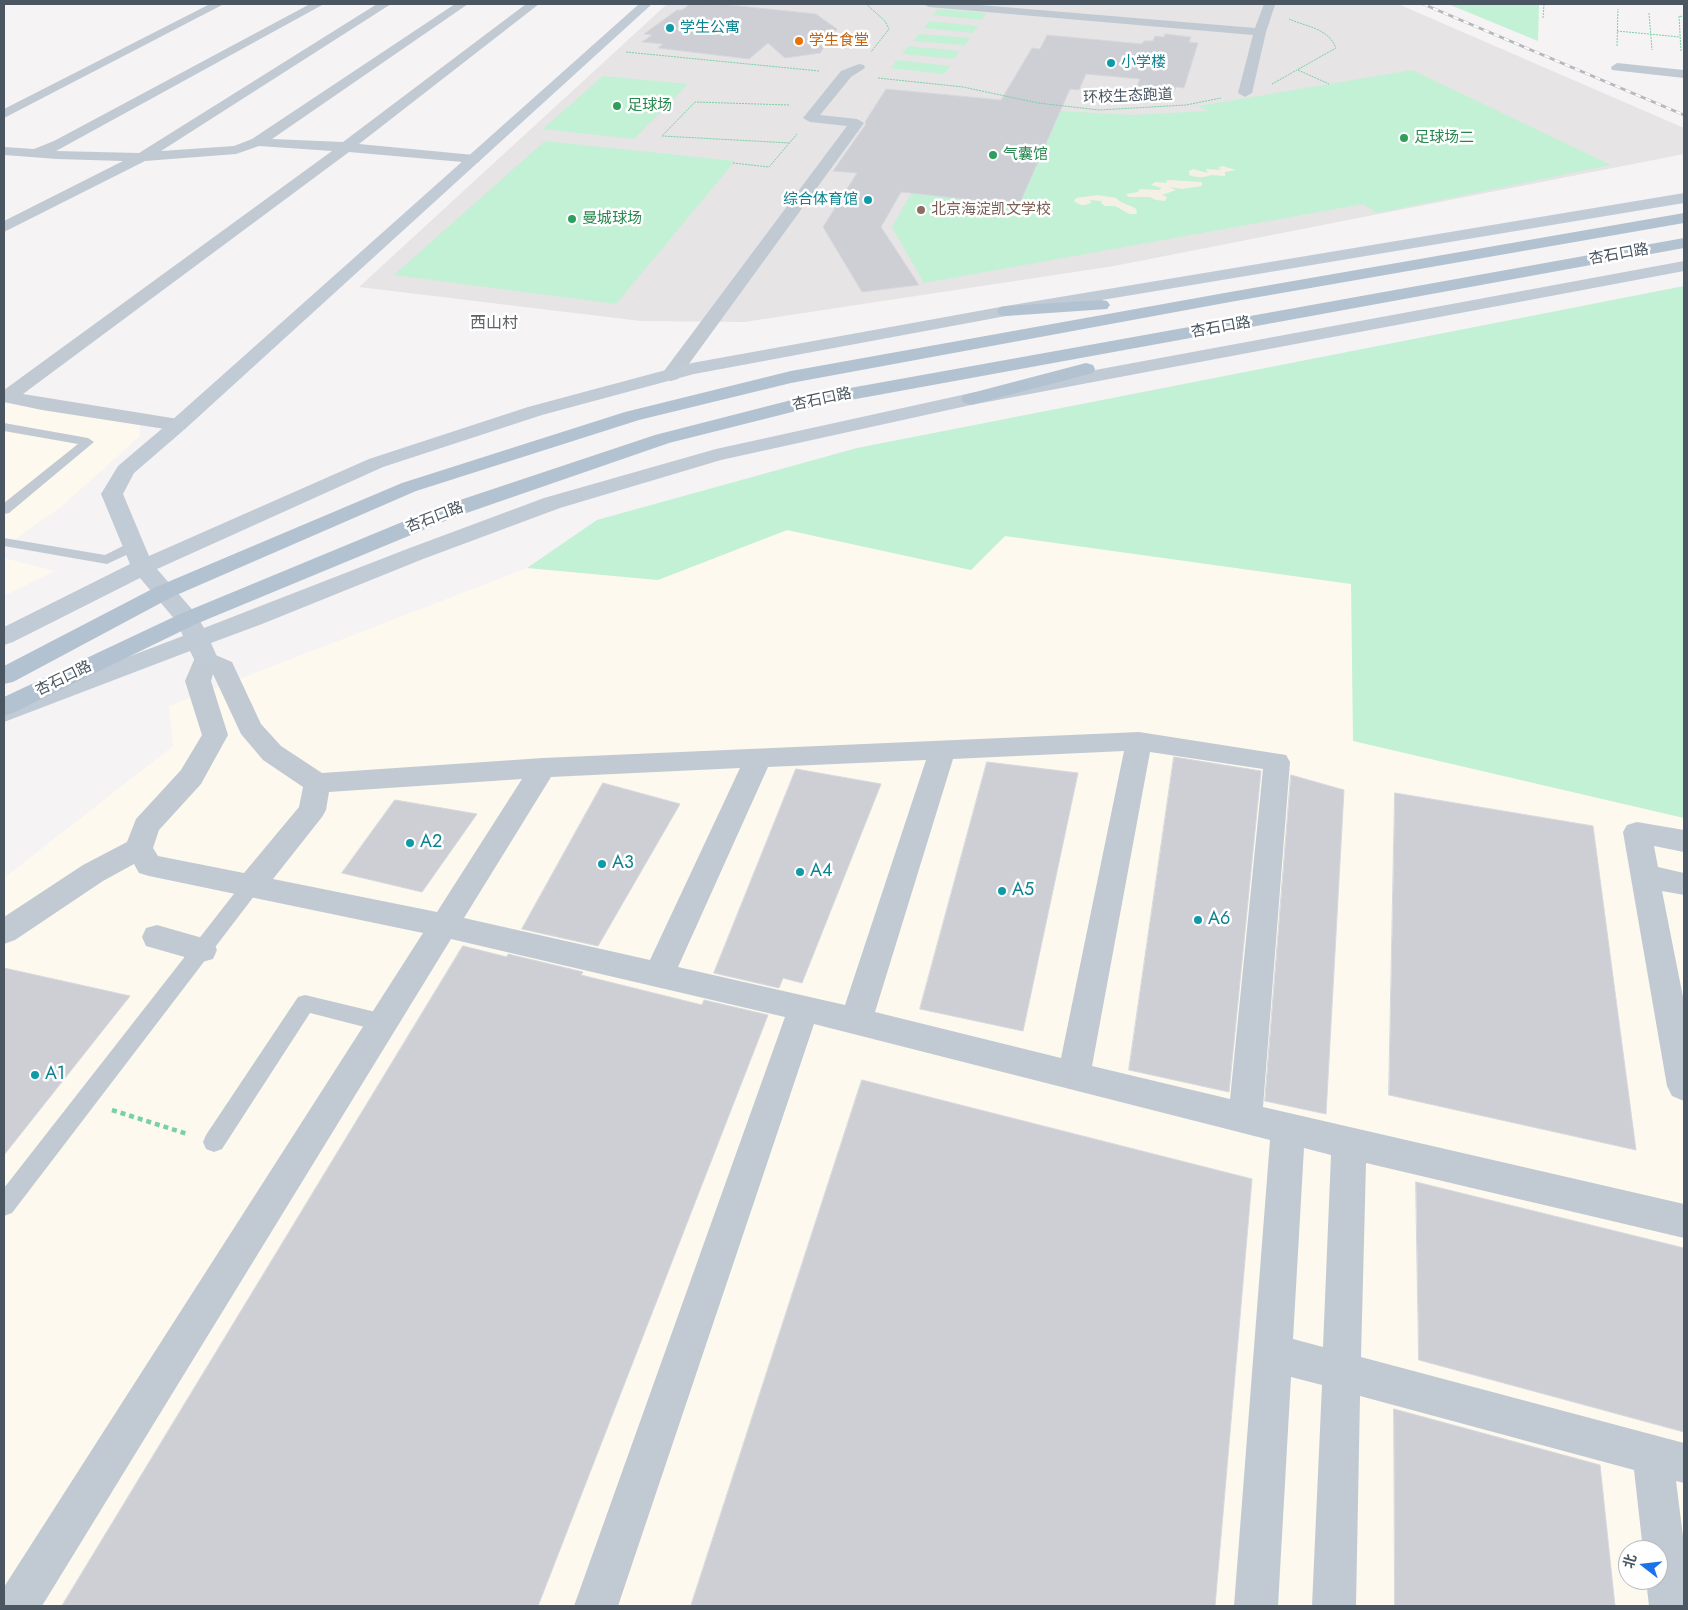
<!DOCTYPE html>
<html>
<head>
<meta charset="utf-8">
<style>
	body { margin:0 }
	#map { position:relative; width:1688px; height:1610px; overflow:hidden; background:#f5f3f3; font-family:Jost,"Noto Sans SC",sans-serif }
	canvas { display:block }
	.frame { position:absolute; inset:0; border:5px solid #4a5661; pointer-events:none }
	.north { position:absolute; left:1618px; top:1540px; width:50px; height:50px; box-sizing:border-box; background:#fff; border:1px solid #b7bbc0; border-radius:50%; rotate:286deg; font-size:14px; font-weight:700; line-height:20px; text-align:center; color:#4a5661 }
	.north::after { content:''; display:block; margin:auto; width:18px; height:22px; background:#1a73e8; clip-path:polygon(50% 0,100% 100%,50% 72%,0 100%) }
</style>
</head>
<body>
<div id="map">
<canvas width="1688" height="1610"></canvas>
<div class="frame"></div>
<div class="north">北</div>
</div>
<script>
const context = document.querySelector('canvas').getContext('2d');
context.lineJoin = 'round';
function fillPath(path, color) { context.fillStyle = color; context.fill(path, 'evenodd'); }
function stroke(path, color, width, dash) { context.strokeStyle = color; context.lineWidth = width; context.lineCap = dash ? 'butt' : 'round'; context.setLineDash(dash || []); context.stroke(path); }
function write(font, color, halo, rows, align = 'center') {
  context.font = font + ' Jost,"Noto Sans SC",sans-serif'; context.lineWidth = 5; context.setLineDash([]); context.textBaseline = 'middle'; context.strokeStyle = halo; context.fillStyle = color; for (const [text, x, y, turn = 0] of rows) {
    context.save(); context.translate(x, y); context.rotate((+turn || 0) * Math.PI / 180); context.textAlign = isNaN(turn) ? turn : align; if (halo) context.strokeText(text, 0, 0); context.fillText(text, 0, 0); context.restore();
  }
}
const commercial = new Path2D(`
	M4 403 140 425V436L62 506 4 547Z
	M787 530 971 570 1005 536 1352 584 1354 741 1684 818V1606H4V878L173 746 169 706 527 568 658 580ZM1628 1550H1658V1580H1628Z
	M4 558 54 571 4 596Z`);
const education = new Path2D(`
	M667 4H1398L1684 128V154L1114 266 744 322 641 321 359 287Z`);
const green = new Path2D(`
	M1448 4H1539L1538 41Z
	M938 9 986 13 982 20 933 15Z
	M929 21 978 26 973 33 924 28Z
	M919 34 970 38 965 45 914 41Z
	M908 46 959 51 954 59 902 54Z
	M897 60 950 66 944 74 891 68Z
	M1412 70 1611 165 1377 213 1363 204 924 283 892 227 912 192 1060 111 1131 115 1207 111 1199 106Z
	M603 76 688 84 634 139 543 129Z
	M545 141 735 161 616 304 394 275Z
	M1684 286V818L1353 741 1351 584 1005 536 971 570 787 530 658 580 527 568 597 520 857 448Z`);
const sand = new Path2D(`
	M1222 166 1236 170 1225 172V176L1211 175C1202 178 1198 178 1189 175V171L1193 169 1208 173 1206 170 1207 169 1221 170 1218 168Z
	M1169 180 1202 182V186L1182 189 1169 187 1176 190 1162 195 1167 197 1165 201 1156 200 1150 197H1129L1126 194 1138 192 1139 189 1159 190 1162 188 1151 185 1155 182 1167 183 1166 181Z
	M1098 195 1116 198C1121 204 1129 204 1136 209L1137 214H1129L1115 206H1105L1101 203 1102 201 1090 200 1091 203C1084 206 1080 206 1074 201L1076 198Z`);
const building = new Path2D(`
	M690 4 718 5 720 4 816 14 837 29 820 53 785 58 768 43 749 59 658 48 663 44 642 42 652 35 644 34 677 10H682Z
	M1165 34 1191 37 1189 42 1198 43 1184 88 1176 87 1174 92 1144 89 1145 86H1137L1140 79 1086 74 1079 90 1070 89 1019 205 901 192 881 227 919 285 862 292 823 227 857 173 833 171 866 124 865 122 886 89 1001 100 1032 48 1040 49 1047 35 1142 44 1144 41H1153L1155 36 1164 37Z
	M1174 757 1261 771 1229 1092 1129 1070Z
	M987 762 1078 773 1023 1031 920 1009Z
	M796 769 881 784 802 983 783 978 779 988 714 973Z
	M1291 775 1344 790 1326 1114 1265 1101Z
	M603 783 680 804 598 946 522 929Z
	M1395 793 1593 826 1636 1150 1389 1095Z
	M395 800 477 814 422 892 342 873Z
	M463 946 507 957 508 954 583 972 581 975 702 1005 704 1000 768 1015 538 1606H62Z
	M4 968 130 996 4 1155Z
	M862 1080 1252 1179 1215 1606H691Z
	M1416 1182 1684 1248V1432L1419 1360Z
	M1394 1409 1600 1465 1615 1606H1395Z`);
const pathFar1 = new Path2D(`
	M866 4 885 21 889 29 871 52
	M1649 13 1652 50
	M1543 18 1544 4
	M1617 31 1680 37
	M1617 46 1618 9
	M1681 51 1679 16 1684 17
	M626 52 819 71
	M1298 70 1329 84
	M878 78 963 87 1038 103 1099 110 1186 105 1221 98
	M1272 84 1336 48C1328 28 1307 27 1289 19
	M789 105 695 102 662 136 790 143
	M733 163 769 167 797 134`);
const path = new Path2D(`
	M112 1110 187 1134`);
const lane = new Path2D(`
	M4 423 88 438 94 442 9 513 4 514V503L78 444 4 431Z
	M4 538 105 555 129 543H139L141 546 139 549 107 564 4 546Z
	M251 879 258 881 260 886 258 891 12 1213 4 1216V1188L244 881Z
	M305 995 384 1014 391 1017 394 1023 391 1029 384 1032 310 1013 222 1149 214 1152 206 1149 203 1142 206 1135 298 997Z`);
const street = new Path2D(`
	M210 4H224L4 118V109Z
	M310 4H324L56 151 139 153 377 4H391L161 151 234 146 252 139 455 4H468L272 139 343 142 526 4H539L359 144 474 155 479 156 481 159 479 162 474 163 349 152 23 394 178 419 185 421 188 425 185 429 178 431 42 410 4 402V390L332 151 259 146 236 154 145 161 4 232V221L123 161 57 159 4 155V147L34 149 54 141Z
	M923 4H968L1255 28 1264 4 1275 5 1266 32 1252 93 1245 97 1238 93 1253 35 929 7Z
	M1617 63 1684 70V78L1612 70 1611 67Z
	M859 64 864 65 865 68 851 77 820 115 857 119 864 123 678 379 671 381 664 379 662 375 664 371 847 126 810 122 803 118 841 71Z
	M206 651 232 662 261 724 281 746 322 773 543 758 1139 732 1286 755 1290 762 1263 1107 1684 1204V1238L1366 1163 1361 1357 1684 1443V1483L1676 1481 1684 1544V1606H1649L1646 1580H1658V1550H1643L1634 1470 1360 1396 1356 1606H1312L1322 1385 1291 1377 1278 1606H1234L1270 1140 814 1024 618 1606H574L785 1017 451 939 42 1606H4V1587L423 933 149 876 139 873 134 864 103 881 15 940 4 944V917L83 865 127 842 136 819 181 770 202 735 185 681 197 653ZM213 674 241 734 263 760 303 787 299 807 244 873 158 856 153 848 159 830 201 784 228 735 211 681ZM1124 751 1061 1058 875 1012 953 759ZM1150 752 1263 769 1230 1099 1092 1066ZM926 760 845 1005 678 967 768 767ZM740 768 650 960 464 918 551 777ZM522 779 437 912 273 879 322 817 326 810 329 792ZM1304 1148 1331 1155 1323 1347 1293 1339Z
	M1637 822 1684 830V852L1654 846 1658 867 1684 873V895L1662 891 1684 1002V1101L1672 1096 1667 1086 1623 832 1627 825Z
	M157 925 213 941 217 950 213 959 202 962 146 946 142 937 146 928Z`);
const secondary = new Path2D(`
	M639 4H652L185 429 134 473 123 494 149 556 369 459 528 407 692 363 1006 306 1684 193V203L1006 316 694 374 542 415 383 467 157 569 196 614 204 628 407 549 544 498 716 449 971 393 1684 261V271L971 405 721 460 560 508 423 559 262 624 211 643 218 659 215 665 206 667 197 665 190 651 4 722V704L183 636 177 622 140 578 13 642 4 645V627L130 564 101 494 118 466 171 421Z`);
const primary = new Path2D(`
	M1684 213V223L1230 302 791 383 639 420 416 491 172 597 13 682 4 684V666L156 587 402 483 625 412 791 371 1230 292Z
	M1684 238V248L812 407 669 443 452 518 196 624 13 713 4 716V697L180 614 436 508 655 435 811 395Z
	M1101 300 1107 301 1110 305 1107 309 1006 316 1000 315 997 311 1000 307 1006 306Z
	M1086 363 1093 365 1095 369 1093 373 971 405 964 403 961 399 964 395Z`);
const rail = new Path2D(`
	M1423 4 1684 115`);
const markers = [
	[670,28,5,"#0f9aa8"],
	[799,41,5,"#e8710a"],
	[1111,63,5,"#0f9aa8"],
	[617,106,5,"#2e9e5b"],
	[1404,138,5,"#2e9e5b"],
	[993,155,5,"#2e9e5b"],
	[868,200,5,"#0f9aa8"],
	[921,210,5,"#8d6e63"],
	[572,219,5,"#2e9e5b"],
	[410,843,5,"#0f9aa8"],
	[602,864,5,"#0f9aa8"],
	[800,872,5,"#0f9aa8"],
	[1002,891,5,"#0f9aa8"],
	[1198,920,5,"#0f9aa8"],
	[35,1075,5,"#0f9aa8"]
];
const farCulturenames = [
	["学生公寓",680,28],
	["小学楼",1121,63],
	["综合体育馆",858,200,"right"]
];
const farFoodnames = [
	["学生食堂",809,41]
];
const farStreetnames = [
	["环校生态跑道",1128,97,-2],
	["杏石口路",1619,255,-10],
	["杏石口路",1221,328,-10],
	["杏石口路",822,400,-12],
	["杏石口路",435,518,-21],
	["杏石口路",64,679,-26]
];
const farLeisurenames = [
	["足球场",627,106],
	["足球场二",1414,138],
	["气囊馆",1003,155],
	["曼城球场",582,219]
];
const farEducationnames = [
	["北京海淀凯文学校",931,210]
];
const farNeighbourhoodnames = [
	["西山村",494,324]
];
const cultureNames = [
	["A2",420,843],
	["A3",612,864],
	["A4",810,872],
	["A5",1012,891],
	["A6",1208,920],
	["A1",45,1075]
];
fillPath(commercial, '#fdf9ef');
fillPath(education, '#e6e4e5');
fillPath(green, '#c3f1d5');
fillPath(sand, '#f5f0e5');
fillPath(building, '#cdcfd5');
stroke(building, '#d7d9de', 1);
stroke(pathFar1, '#7ad0a6', 1, [2, 1]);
stroke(path, '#7ad0a6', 4.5, [5, 4]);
fillPath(lane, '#c1cad2');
fillPath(street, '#c1cad2');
fillPath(secondary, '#c1cbd6');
fillPath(primary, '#b3c2d1');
stroke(rail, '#b5b8bd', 2.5);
stroke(rail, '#fff', 2, [5.5]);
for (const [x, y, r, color] of markers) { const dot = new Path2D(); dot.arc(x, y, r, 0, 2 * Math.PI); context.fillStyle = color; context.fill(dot); stroke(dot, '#fff', 2); }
write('15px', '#0d838f', '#fff', farCulturenames, 'left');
write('15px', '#c56008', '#fff', farFoodnames, 'left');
write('15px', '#4a5661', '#fff', farStreetnames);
write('15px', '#27864d', '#fff', farLeisurenames, 'left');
write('15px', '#785e54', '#fff', farEducationnames, 'left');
write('16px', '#5f6368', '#fff', farNeighbourhoodnames);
write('18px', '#0d838f', '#fff', cultureNames, 'left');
</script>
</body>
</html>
